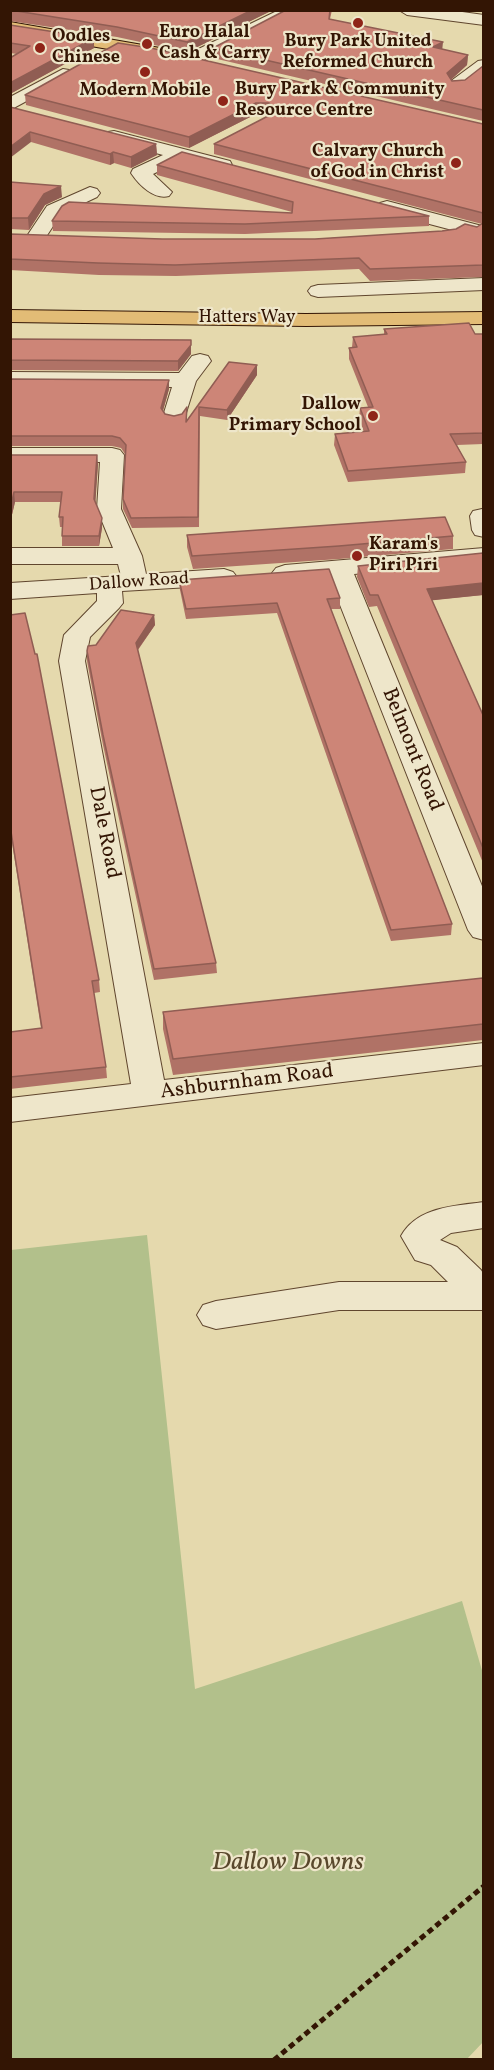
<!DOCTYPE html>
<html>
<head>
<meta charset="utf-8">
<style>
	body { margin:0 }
	#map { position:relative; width:494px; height:2070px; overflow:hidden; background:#e5d9ad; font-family:Vollkorn,serif }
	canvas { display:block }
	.frame { position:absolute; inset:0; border:12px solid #331504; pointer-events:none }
</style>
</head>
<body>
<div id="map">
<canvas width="494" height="2070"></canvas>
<div class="frame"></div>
</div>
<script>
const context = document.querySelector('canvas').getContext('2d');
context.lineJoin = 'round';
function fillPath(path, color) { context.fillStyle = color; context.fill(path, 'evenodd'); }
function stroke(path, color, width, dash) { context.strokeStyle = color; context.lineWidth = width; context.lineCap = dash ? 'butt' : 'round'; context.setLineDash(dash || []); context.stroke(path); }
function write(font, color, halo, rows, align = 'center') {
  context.font = font + ' Vollkorn,serif'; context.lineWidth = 4.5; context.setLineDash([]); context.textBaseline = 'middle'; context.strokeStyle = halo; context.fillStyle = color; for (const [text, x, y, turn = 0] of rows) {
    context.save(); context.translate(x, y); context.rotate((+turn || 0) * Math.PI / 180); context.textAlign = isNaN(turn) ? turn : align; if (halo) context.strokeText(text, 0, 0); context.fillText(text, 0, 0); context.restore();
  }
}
const green = new Path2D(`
	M147 1235 195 1689 462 1601 483 1674 484 2041 467 2059H11V1250Z`);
const path = new Path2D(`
	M274 2060 484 1886`);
const minor = new Path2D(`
	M279 10H301L196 64 190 65 182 60 184 56Z
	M399 10H448L484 15V25L407 15Z
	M484 60V73L463 89H451L448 85 451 81 478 61Z
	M63 69 69 70 72 74 69 78 10 110V97Z
	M114 131 230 161 232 165 230 169 223 171 182 160 153 174 172 192 169 196C154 200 139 185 131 173L133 169 163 155 108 140 105 136 108 132Z
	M90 187 97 189 100 193 97 197 61 214 42 243H28L25 239 47 206Z
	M387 201 482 226 484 232 475 236 380 211 377 207 380 203Z
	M484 278V290L318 297 311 295 308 291 311 287 318 285Z
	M200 354 208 356 211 361 196 381 185 416 182 421 174 423 166 421 163 416 172 387 10 386V372L179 373 192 356Z
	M10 448H112L120 450 124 455 121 509 142 556 146 574 224 569 233 572 237 577 233 582 224 585 122 591 123 603 119 608 90 637 85 661 164 1080 484 1043V1065L10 1122V1098L131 1084 59 661 64 635 97 601V593L10 599V583L121 576 118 564H10V548H113L97 509 100 462H10Z
	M482 509H484V537L475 535 472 530 470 516 473 511Z
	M484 548V563L354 574 484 891V940L473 937 468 930 329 577 285 581 276 578 272 573 276 568 285 565Z
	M484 1202V1228L451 1233 440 1240 457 1247 481 1270 484 1275V1310H339L216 1329 203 1325 197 1315 203 1305 216 1301 339 1282H448L431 1265 415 1260 401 1236C417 1207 454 1206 484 1202Z`);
const major = new Path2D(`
	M10 22 160 48 168 53 160 58 10 32Z
	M10 310 306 314 484 312V324L306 326 10 322Z`);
const wall = new Path2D(`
	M10 10H273L187 52 117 37 10 21Z
	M286 10H332L330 19 442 50 468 55 467 65 451 80 452 81 465 80 483 66V121L213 58V48Z
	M10 25 94 38V48L10 94V58L17 54 10 53Z
	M118 43 483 124V277L370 281 359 269 176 276 99 275 10 270V234L162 239H315L442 231 477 227 482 224 214 154V144L270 115 269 114H256L189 148 26 105 25 95Z
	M10 107 156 144 157 155 131 168 114 163 110 165 31 142Z
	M157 165 429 216V226L245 234 53 231 52 221 292 213V212L157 175Z
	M10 182 62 197 45 205 29 230 10 229Z
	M384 329 475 334H483V444L457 445 466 462 465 473 348 482 334 445 335 434 364 432 359 419 360 408 368 407 349 359V348L352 347 353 337 384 335Z
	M10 339 191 354 178 371 10 370Z
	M229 362 257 375 227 420 200 416 199 527 132 528 123 509V499L125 454 121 448 112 446H10V379L169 380V389L163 411 165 414 187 420Z
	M10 455 98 464 95 501 102 528 99 546H62V527H60L59 517 61 502H15L10 523Z
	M187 535 453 536V549L339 559 193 569 187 547Z
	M483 553V595L432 600 483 715V863L377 606 369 607 357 577 358 566Z
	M179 580 340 598V609H331L452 924 451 935 391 941 277 613 186 619 180 590Z
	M10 615 99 980 100 992 94 993 106 1067 107 1078 10 1089V1032L41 1028 10 830Z
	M154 615 155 625 138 650 216 963 217 973 154 980 103 745 87 661V651Z
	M483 980V1040L173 1075 163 1029V1012Z`);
const shadedWall = new Path2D(`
	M252 10H273L187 52V42Z
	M94 38V48L10 94V83Z
	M443 42 442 52 433 47Z
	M468 55 467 65 446 84 447 73Z
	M256 103V114L189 148V137Z
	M30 132 31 142 10 158V147Z
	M156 144 157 155 131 168V157Z
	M113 152 114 163 110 165V154Z
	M61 186 62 197 45 205 29 230 28 218 44 194Z
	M191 340V354L178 371V361Z
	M257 365V375L227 420V410Z
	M169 380V389L161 417V408Z
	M97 455 98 464 95 509 94 499Z
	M14 492 15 502 10 523V510Z
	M102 518V528L99 546V536Z
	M483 583V595L426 601 427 589Z
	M154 615 155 625 136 652V643Z`);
const building = new Path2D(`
	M10 10H252L187 42 117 27Z
	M286 10H330L329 19 443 42 433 47 468 55 447 73 452 81 465 80 483 66V110L213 48Z
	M10 25 94 38 10 83V58L30 46 10 43Z
	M118 43 151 48 483 124V213L214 144 270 115 274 109 269 103H256L189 137 25 95Z
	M10 107 156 144 131 157 113 152 110 154 30 132 10 147Z
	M182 152 429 216 245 224 52 221 62 206 69 202 292 213 293 202 157 165Z
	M10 182 61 186 44 194 28 218H10Z
	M483 223V265L370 269 359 258 175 265 98 263 10 259V234L162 239H315L442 231 456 229 465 224 477 227Z
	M469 323 475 334H483V433L450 434 466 462 348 471 335 434 369 431 360 408 373 407 349 348 357 347 353 337 387 334 384 329Z
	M10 339 191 340V345L178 361 10 360Z
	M229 362 257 365 227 410 199 407 198 517 131 518 123 499 126 445 120 438 112 436H10V379L169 380 161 408 165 414 174 416 182 414 187 407 186 422Z
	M10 455H97L94 499 102 518 99 536H62L63 517H59L62 492H14L10 510Z
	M445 517 453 536 339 546 192 556 187 535Z
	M483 553V583L427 589 483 715V848L378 595H370L358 566Z
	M329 569 340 598 327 599 452 924 391 930 277 603 186 609 179 580Z
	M121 610 154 615 136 643 216 963 154 969 103 735 87 651 88 646 96 645Z
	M25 613 35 654H37L99 980 92 981 106 1067 10 1077V1032L42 1028 10 825V615Z
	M483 978V1024L173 1059 163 1012Z`);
const markers = [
	[358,23,6,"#8f2418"],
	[147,44,6,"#8f2418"],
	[40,48,6,"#8f2418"],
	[145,72,6,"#8f2418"],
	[223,101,6,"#8f2418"],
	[456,163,6,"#8f2418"],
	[373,416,6,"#8f2418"],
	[357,556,6,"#8f2418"]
];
const farPoinames = [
	["Euro Halal",159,34],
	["Cash & Carry",159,55],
	["Oodles",52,38],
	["Chinese",52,59],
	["Bury Park United",358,43,"center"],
	["Reformed Church",358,64,"center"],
	["Bury Park & Community",235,91],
	["Resource Centre",235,112],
	["Modern Mobile",145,92,"center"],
	["Calvary Church",444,153,"right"],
	["of God in Christ",444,174,"right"],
	["Dallow",361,406,"right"],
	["Primary School",361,427,"right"],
	["Karam's",369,546],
	["Piri Piri",369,567]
];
const farStreetnames = [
	["Hatters Way",247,319],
	["Dallow Road",139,583,-4]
];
const streetNames = [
	["Belmont Road",411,750,68],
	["Dale Road",103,833,79],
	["Ashburnham Road",247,1083,-7]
];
const nearParknames = [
	["Dallow Downs",288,1864]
];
fillPath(green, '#b2c08b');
stroke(minor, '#60462e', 2);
stroke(major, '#331504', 2);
stroke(path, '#331504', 5, [6, 4]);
fillPath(minor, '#eee6ca');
fillPath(major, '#e2bc76');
fillPath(wall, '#b07266');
fillPath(shadedWall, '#905d53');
fillPath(building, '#cd8577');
stroke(building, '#905d53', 1.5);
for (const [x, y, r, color] of markers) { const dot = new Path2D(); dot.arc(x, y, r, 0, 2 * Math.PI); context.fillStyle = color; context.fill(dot); stroke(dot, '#eee6ca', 2); }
write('bold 18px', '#331504', '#eee6ca', farPoinames, 'left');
write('18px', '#331504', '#eee6ca', farStreetnames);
write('21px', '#331504', '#eee6ca', streetNames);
write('italic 26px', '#59482c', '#eee6ca', nearParknames);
</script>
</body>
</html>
